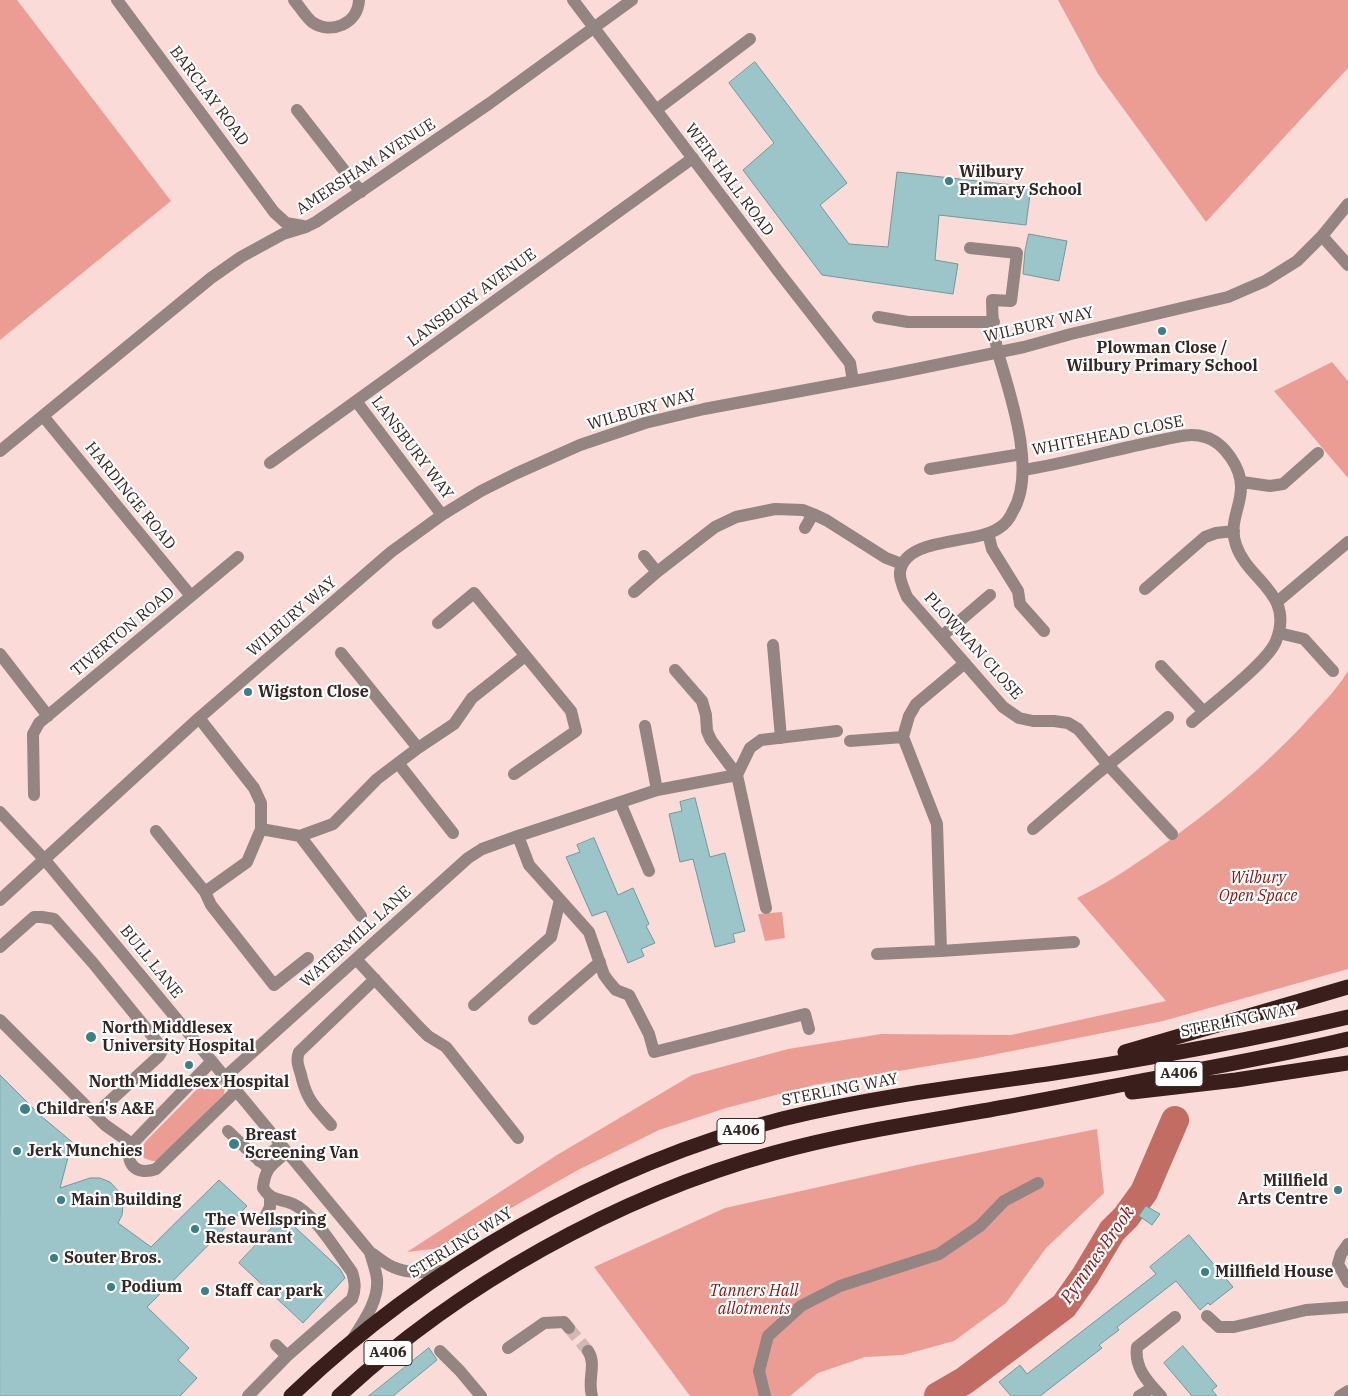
<!DOCTYPE html>
<html>
<head>
<meta charset="utf-8">
<style>
	body { margin:0 }
	canvas { display:block; background:#fadbd7 }
</style>
</head>
<body>
<canvas width="1348" height="1396"></canvas>
<script>
const context = document.querySelector('canvas').getContext('2d');
context.lineJoin = 'round';
function fillPath(path, color) { context.fillStyle = color; context.fill(path, 'evenodd'); }
function stroke(path, color, width, dash) { context.strokeStyle = color; context.lineWidth = width; context.lineCap = dash ? 'butt' : 'round'; context.setLineDash(dash || []); context.stroke(path); }
function write(font, color, halo, rows, align = 'center') {
  context.font = font + ' "IBM Plex Serif",serif'; context.lineWidth = 4.5; context.setLineDash([]); context.textBaseline = 'middle'; context.strokeStyle = halo; context.fillStyle = color; for (const [text, x, y, turn = 0] of rows) {
    context.save(); context.translate(x, y); context.rotate((+turn || 0) * Math.PI / 180); context.textAlign = isNaN(turn) ? turn : align; if (halo) context.strokeText(text, 0, 0); context.fillText(text, 0, 0); context.restore();
  }
}
const green = new Path2D(`
	M0 0H17L171 201 0 340Z
	M1058 0H1348V68L1206 222 1098 74Z
	M1332 362 1348 381V478L1274 391Z
	M1348 671V969L1163 1021 977 1058 814 1085 726 1108 659 1130 576 1171 441 1248 407 1252 557 1155 692 1075 788 1049 881 1034 1011 1035 1166 1001 1077 898C1110 882 1140 861 1170 840 1219 804 1260 770 1302 726 1318 708 1335 692 1348 671Z
	M782 912 785 938 765 941 758 914Z
	M215 1077 222 1082 225 1088 224 1094 157 1161H152L144 1158 142 1149 145 1142 208 1078Z
	M1097 1129 1104 1193 1046 1248 1006 1303 954 1341 903 1355 865 1357 818 1373 790 1396H690L594 1267 725 1208 917 1165Z`);
const river = new Path2D(`
	M938 1396 964 1381 1064 1306 1085 1276 1112 1231 1126 1217 1144 1192 1175 1120`);
const building = new Path2D(`
	M755 62 847 183 820 205 849 244 888 247 897 172 1031 187 1026 225 939 215 935 260 958 264 953 294 822 275 743 170 774 143 729 83Z
	M1029 234 1067 241 1059 281 1023 274 1025 251Z
	M695 798 710 857 725 853 745 931 733 934 735 942 715 947 693 859 680 862 669 814 682 811 680 802Z
	M594 838 618 895 633 888 649 924 646 926 655 943 641 949 644 956 628 963 606 911 592 916 566 857 580 852 577 845Z
	M0 1075 41 1116 72 1142 60 1188 90 1178H100L110 1182 121 1194 123 1205 122 1215 118 1223 151 1247 219 1180 247 1206 147 1307 189 1348 178 1360 197 1378 180 1396H0Z
	M1146 1206 1160 1214 1152 1225 1139 1216Z
	M283 1216 340 1269 345 1278 303 1323 239 1263Z
	M1189 1235 1233 1287 1210 1305 1208 1303 1200 1310 1176 1281 1117 1327 1119 1330 1099 1345 1102 1348 1040 1396H1011L999 1382 1020 1365 1027 1374 1156 1274 1150 1267Z
	M1183 1346 1217 1386 1212 1390 1217 1396H1192L1164 1363Z
	M429 1348 437 1360 393 1396H369Z`);
const minorTunnel = new Path2D(`
	M569 1328 588 1351`);
const minor = new Path2D(`
	M117 0 274 212 286 223 303 226
	M294 0C300 7 305 16 312 22 331 35 358 24 359 0
	M573 0 778 271 850 363 853 381
	M297 110 361 192
	M656 110 750 39
	M1322 236 1348 265
	M970 248 1017 253 1011 301 992 300C992 317 994 336 998 353 1010 394 1037 471 1013 511 1010 518 1006 524 999 528 975 545 905 536 900 572 899 580 904 589 907 597L1003 707 1019 718 1033 721H1054L1068 723 1078 729 1109 766 1172 834
	M878 317 908 322H994
	M356 401 442 515
	M43 416 191 596
	M0 451 211 278 241 257 283 234 306 227 316 222 490 103 632 0
	M270 463 693 158
	M930 469 1022 454
	M1023 470C1068 463 1112 450 1157 441 1172 438 1190 432 1205 437 1216 440 1225 449 1231 458 1256 495 1225 513 1236 545 1248 581 1295 593 1276 641 1268 662 1211 705 1192 722
	M1242 482 1270 486 1283 484 1318 453
	M805 528 813 514
	M988 533 992 549 1018 591 1020 604 1044 631
	M644 556 657 572
	M1145 589 1205 537 1216 533 1234 531
	M634 592 657 572 715 527 736 517 775 509 803 510 813 514 826 520 886 558 902 564
	M1277 602 1348 542
	M438 623 474 593 571 711 576 731 514 774
	M1279 633 1304 639 1333 671
	M942 636 990 595
	M773 645 781 738
	M341 653 418 748
	M0 654 48 716
	M1161 666 1204 712
	M675 670 702 701 706 715 707 731 711 740 737 775 750 748 761 740 837 731
	M199 718 254 788 261 803V829L247 862 205 892
	M645 726 657 790
	M850 741 903 737
	M398 763 453 833
	M34 795 33 734 39 723 238 557
	M620 802 649 871
	M0 812 45 860 370 1252C378 1257 385 1264 393 1267 411 1275 431 1272 449 1270
	M261 829 300 836 333 824 377 779 418 748 454 724 472 698 525 656
	M1033 829 1098 773 1168 717
	M156 831 205 892 211 905 274 985 308 958
	M300 836 361 916
	M518 836 657 790 737 775 766 908
	M0 900 199 718 391 552 442 515 481 491 515 474 580 445 645 423 704 409 892 374 1024 347 1071 334 1228 297 1265 281 1297 261 1322 236 1348 204
	M0 947 34 917H42L54 919 93 963 163 1049 159 1056 98 1112 91 1111 0 1020
	M941 951 937 824 903 737 909 716 916 704 965 663
	M877 954 941 951 1074 942
	M356 959 419 1027 428 1036 446 1047 518 1138
	M474 1005 551 937 560 900
	M534 1019 600 962
	M212 1061 132 1144C123 1163 136 1176 156 1169L236 1091
	M225 1077 468 858 482 849 518 836 529 865 589 932 604 975 610 983 616 990 629 995 649 1034 654 1052 805 1014 809 1029
	M91 1111 105 1125 132 1144
	M331 1125C316 1108 308 1102 302 1079 300 1069 295 1062 299 1052L375 979
	M228 1131 254 1156 269 1168
	M259 1161 281 1145
	M265 1217 270 1207V1198
	M1348 1244 1341 1254 1338 1264 1348 1282
	M1207 1316 1219 1327H1234L1306 1310 1348 1307
	M352 1340C363 1322 379 1301 377 1279 376 1270 372 1260 370 1252
	M276 1345 287 1356
	M508 1348 544 1323 564 1322 569 1328
	M440 1351 460 1371 481 1396
	M588 1351C597 1364 587 1380 592 1396
	M248 1396 287 1356 352 1299C356 1289 355 1282 352 1272 337 1252 315 1214 293 1204 280 1198 272 1202 263 1188 265 1167 272 1165 287 1152
	M765 1396 759 1371 768 1336 801 1306 840 1286 939 1254 980 1226 1004 1201 1038 1183
	M1139 1396 1152 1388
	M1161 1396C1148 1382 1134 1368 1137 1347L1175 1317
	M1340 1396 1348 1391`);
const highway = new Path2D(`
	M1125 1052 1348 987
	M1132 1092 1236 1080 1348 1063
	M291 1396C424 1268 602 1165 782 1119 871 1097 963 1086 1054 1073 1152 1058 1251 1040 1348 1017
	M339 1396C458 1285 618 1196 774 1153 850 1132 928 1121 1005 1107 1057 1098 1109 1087 1161 1077 1223 1065 1286 1054 1348 1039`);
const markers = [
	[949,181,5,"#398187"],
	[1162,331,5,"#398187"],
	[248,692,5,"#398187"],
	[91,1037,6,"#398187"],
	[189,1065,5,"#398187"],
	[25,1109,6,"#398187"],
	[234,1144,6,"#398187"],
	[17,1151,5,"#398187"],
	[1338,1190,5,"#398187"],
	[61,1200,5,"#398187"],
	[195,1229,5,"#398187"],
	[54,1258,5,"#398187"],
	[1205,1272,5,"#398187"],
	[111,1287,5,"#398187"],
	[205,1291,5,"#398187"]
];
const shields = [
	[1179,1074,48],
	[741,1131,48],
	[388,1353,48]
];
const shieldNames = [
	["A406",1179,1074],
	["A406",741,1131],
	["A406",388,1353]
];
const streetNames = [
	["BARCLAY ROAD",209,96,53],
	["AMERSHAM AVENUE",366,167,-33],
	["WEIR HALL ROAD",729,180,53],
	["LANSBURY AVENUE",472,298,-36],
	["WILBURY WAY",1039,325,-13],
	["WILBURY WAY",642,410,-16],
	["WHITEHEAD CLOSE",1108,436,-11],
	["LANSBURY WAY",412,448,53],
	["HARDINGE ROAD",130,496,51],
	["WILBURY WAY",292,617,-41],
	["TIVERTON ROAD",123,632,-40],
	["PLOWMAN CLOSE",973,646,48],
	["WATERMILL LANE",356,937,-42],
	["BULL LANE",151,962,51],
	["STERLING WAY",1239,1021,-11],
	["STERLING WAY",840,1090,-11],
	["STERLING WAY",461,1243,-32]
];
const poiNames = [
	["Wilbury",959,172],
	["Primary School",959,190],
	["Plowman Close /",1162,348,"center"],
	["Wilbury Primary School",1162,366,"center"],
	["Wigston Close",258,692],
	["North Middlesex",102,1028],
	["University Hospital",102,1046],
	["North Middlesex Hospital",189,1082,"center"],
	["Children's A&E",36,1109],
	["Breast",245,1135],
	["Screening Van",245,1153],
	["Jerk Munchies",27,1151],
	["Millfield",1328,1181,"right"],
	["Arts Centre",1328,1199,"right"],
	["Main Building",71,1200],
	["The Wellspring",205,1220],
	["Restaurant",205,1238],
	["Souter Bros.",64,1258],
	["Millfield House",1215,1272],
	["Podium",121,1287],
	["Staff car park",215,1291]
];
const parkNames = [
	["Wilbury",1258,878],
	["Open Space",1258,896],
	["Tanners Hall",754,1291],
	["allotments",754,1309]
];
const waterNames = [
	["Pymmes Brook",1098,1255,-55]
];
fillPath(green, '#ec9d93');
stroke(river, '#c26d64', 28);
fillPath(building, '#9bc5c8');
stroke(building, '#70989b', 1);
stroke(minorTunnel, '#d2b7b3', 12, [12, 6]);
stroke(minor, '#948482', 12);
stroke(highway, '#3a1e1b', 15);
for (const [x, y, r, color] of markers) { const dot = new Path2D(); dot.arc(x, y, r, 0, 2 * Math.PI); context.fillStyle = color; context.fill(dot); stroke(dot, '#fff', 2); }
for (const [x, y, w] of shields) { const box = new Path2D(); box.roundRect(x - w / 2, y - 12.5, w, 25, 4); context.fillStyle = '#fff'; context.fill(box); stroke(box, '#342624', 1); }
write('bold 15px', '#342624', null, shieldNames);
write('16px', '#342624', '#fff', streetNames);
write('bold 16px', '#342624', '#fff', poiNames, 'left');
write('italic 16px', '#7f1715', '#fff', parkNames);
write('italic 18px', '#7f1715', '#fff', waterNames);
</script>
</body>
</html>
